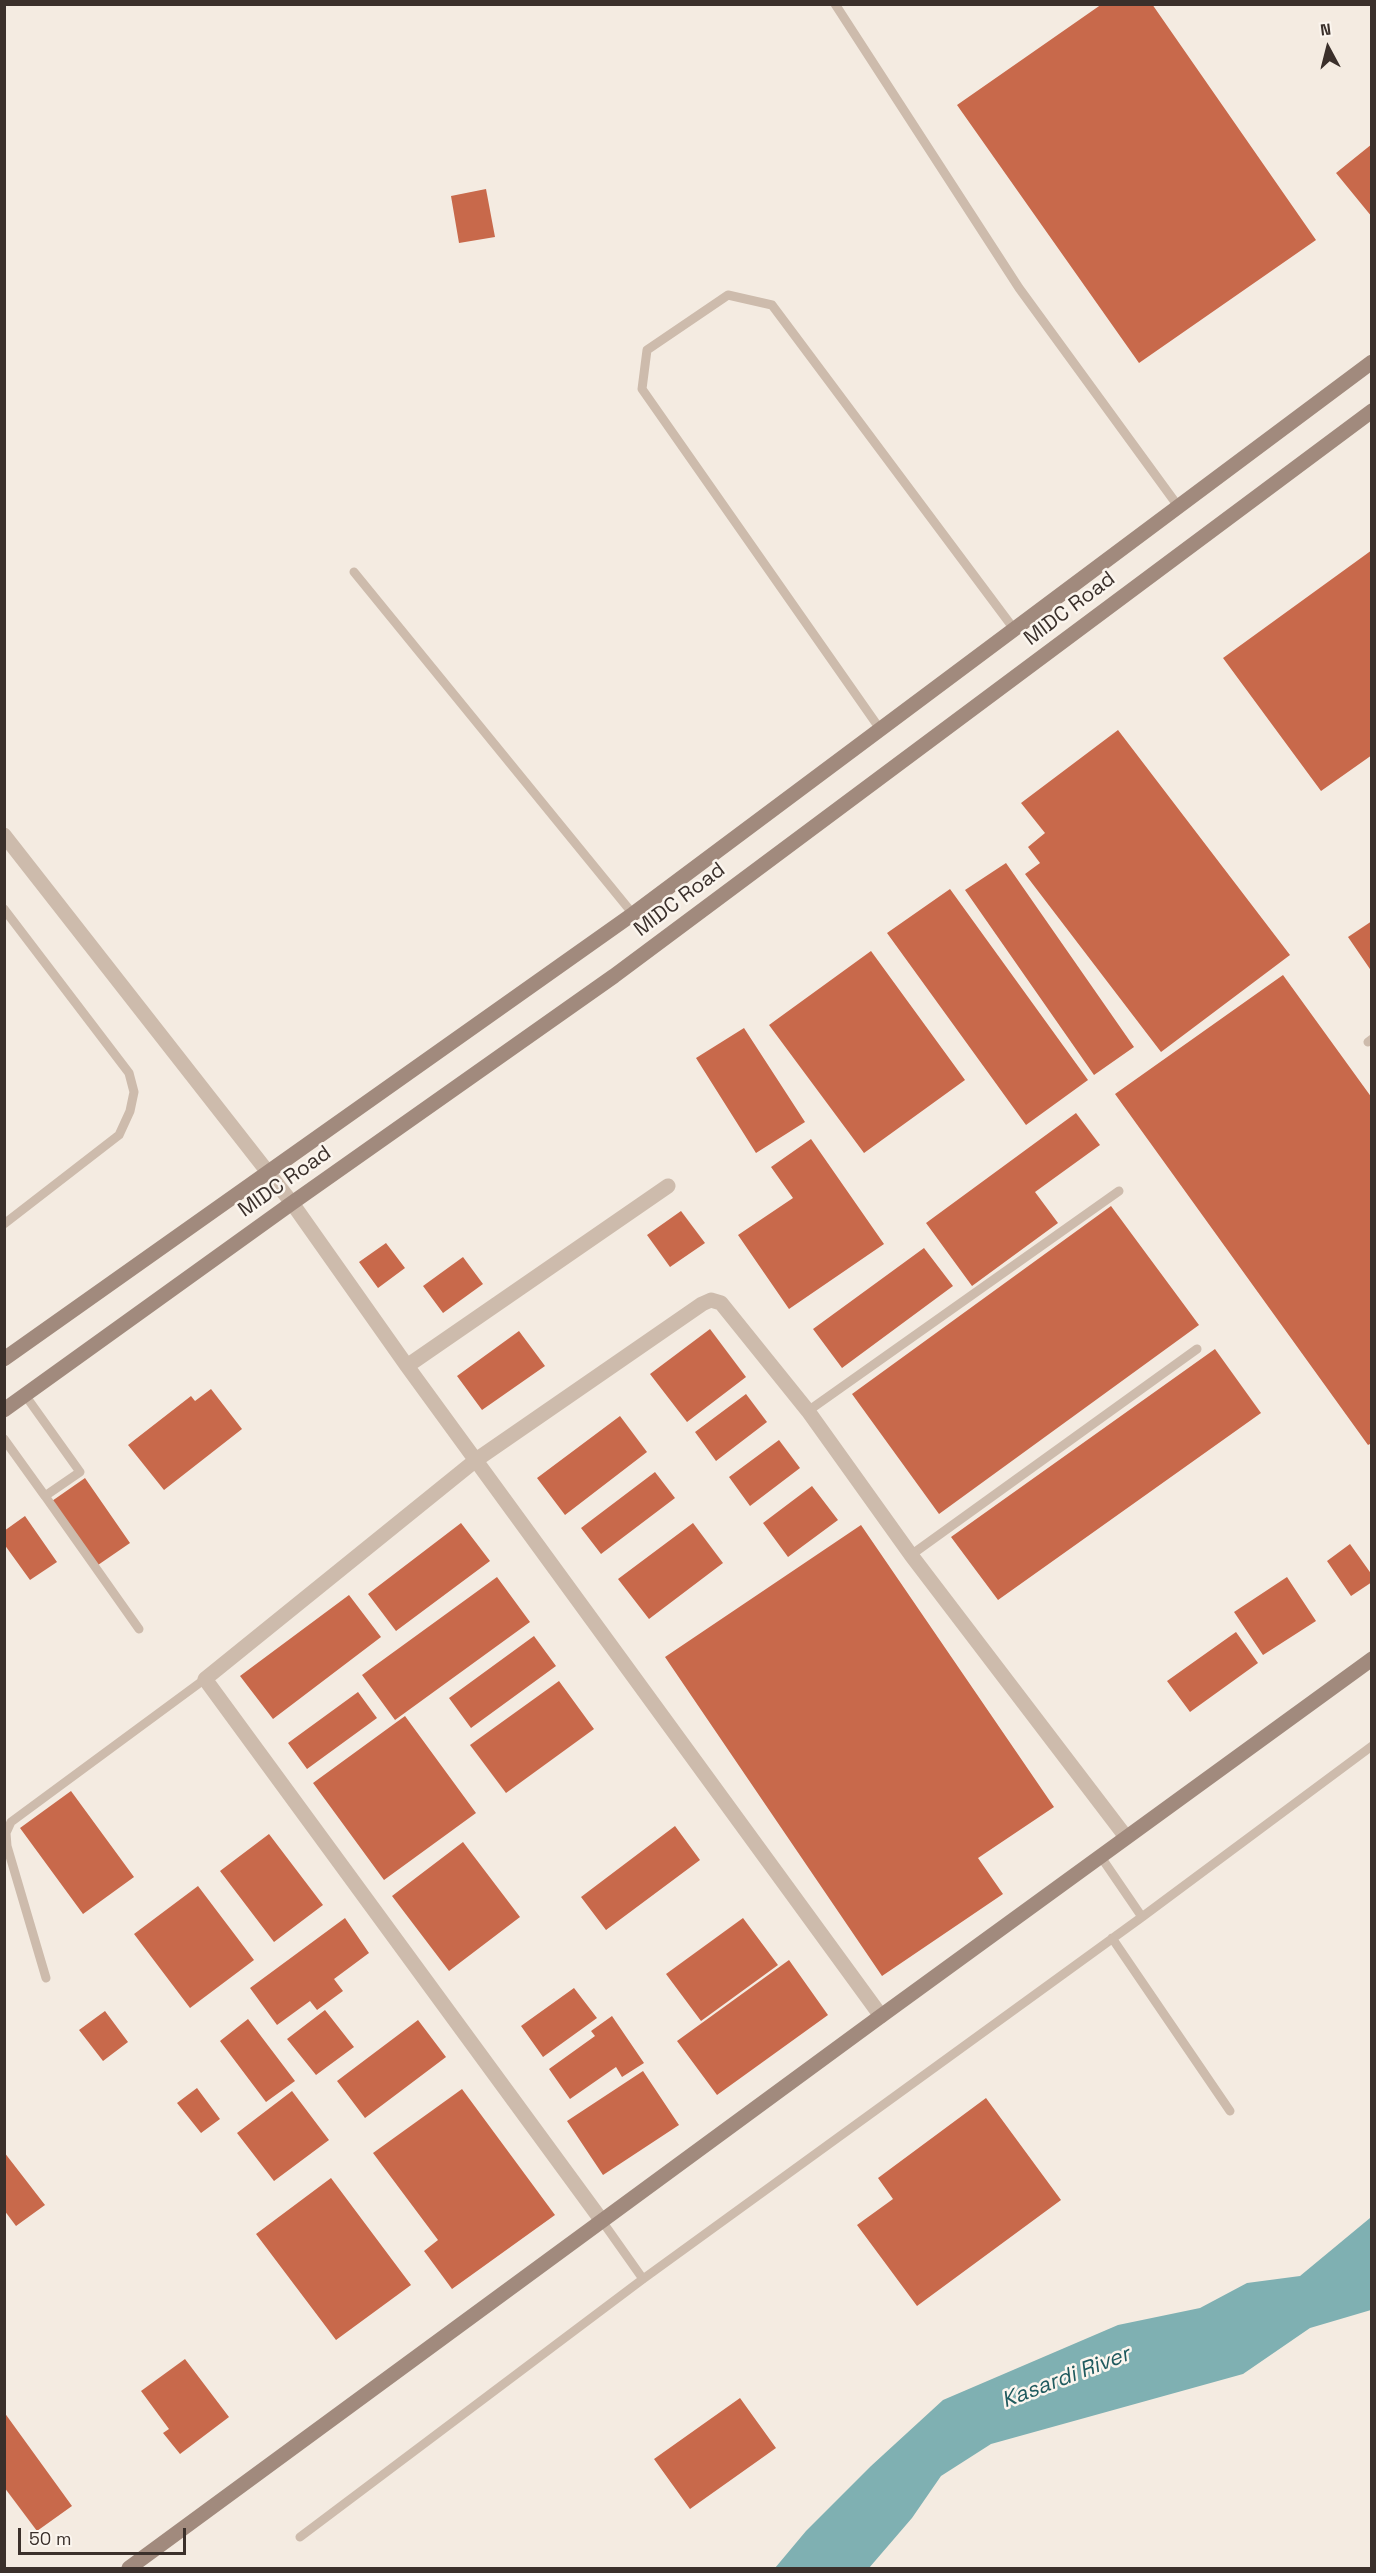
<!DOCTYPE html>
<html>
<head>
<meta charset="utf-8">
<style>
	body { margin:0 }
	#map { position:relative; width:1376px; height:2573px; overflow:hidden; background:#f4ebe1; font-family:"Space Grotesk",sans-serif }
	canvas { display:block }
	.frame { position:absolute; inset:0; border:6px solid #3b302b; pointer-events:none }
	.north { position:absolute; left:1298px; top:18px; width:60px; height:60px; -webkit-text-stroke:4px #fbf5ee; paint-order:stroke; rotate:353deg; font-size:16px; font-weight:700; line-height:24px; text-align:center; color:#3b302b }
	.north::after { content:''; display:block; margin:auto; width:21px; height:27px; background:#3b302b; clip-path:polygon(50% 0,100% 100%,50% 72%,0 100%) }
	.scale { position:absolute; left:18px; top:2528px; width:168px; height:27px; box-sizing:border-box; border:3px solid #3b302b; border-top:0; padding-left:8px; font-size:18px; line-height:21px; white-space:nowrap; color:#3b302b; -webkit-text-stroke:4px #fbf5ee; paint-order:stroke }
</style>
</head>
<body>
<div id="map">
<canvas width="1376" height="2573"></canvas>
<div class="frame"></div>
<div class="north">N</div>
<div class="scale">50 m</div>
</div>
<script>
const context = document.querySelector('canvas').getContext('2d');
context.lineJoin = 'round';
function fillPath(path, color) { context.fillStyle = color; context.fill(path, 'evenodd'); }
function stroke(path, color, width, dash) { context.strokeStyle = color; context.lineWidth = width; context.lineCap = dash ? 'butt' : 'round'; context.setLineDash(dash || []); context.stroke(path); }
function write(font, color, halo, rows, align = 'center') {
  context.font = font + ' "Space Grotesk",sans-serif'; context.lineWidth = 5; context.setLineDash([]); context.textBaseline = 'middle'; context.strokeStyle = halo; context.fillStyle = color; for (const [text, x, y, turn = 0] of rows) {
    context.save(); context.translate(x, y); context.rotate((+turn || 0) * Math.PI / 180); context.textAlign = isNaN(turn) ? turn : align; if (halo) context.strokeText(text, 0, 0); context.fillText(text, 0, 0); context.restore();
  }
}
const water = new Path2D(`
	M1370 2218H1371V2310L1310 2328 1243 2374 991 2444 941 2476 912 2518 869 2568H775L806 2531 871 2466 943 2400 1118 2325 1200 2308 1247 2283 1300 2276Z`);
const building = new Path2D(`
	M1102 4H1152L1316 240 1139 363 957 105Z
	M1372 144V217L1336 173Z
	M486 189 495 237 459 243 451 196Z
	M1372 550V755L1321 791 1223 658Z
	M1118 730 1290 955 1161 1052 1025 874 1040 863 1028 847 1045 833 1021 803Z
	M1006 863 1134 1047 1094 1075 965 890Z
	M950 889 1088 1080 1026 1125 887 933Z
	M1372 921V972L1348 937Z
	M871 951 965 1080 864 1153 769 1025Z
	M1283 975 1372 1098V1443L1368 1445 1115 1094Z
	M744 1028 805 1122 756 1153 696 1058Z
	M1076 1113 1100 1145 1035 1192 1058 1223 972 1286 926 1223Z
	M811 1139 884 1244 789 1309 738 1235 793 1198 771 1167Z
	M1111 1206 1199 1325 939 1514 852 1394Z
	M681 1211 705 1243 670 1267 647 1235Z
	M386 1243 405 1268 378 1288 359 1262Z
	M924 1248 953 1286 842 1368 813 1329Z
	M463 1257 483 1284 443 1313 423 1286Z
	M710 1329 746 1377 687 1422 650 1374Z
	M519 1331 545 1366 482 1410 457 1376Z
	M1215 1349 1261 1413 998 1600 951 1537Z
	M211 1389 242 1429 164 1490 128 1445 191 1396 195 1401Z
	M746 1394 767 1422 716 1461 695 1432Z
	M620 1416 647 1452 565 1515 537 1478Z
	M779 1440 800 1468 750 1506 729 1477Z
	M655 1472 675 1498 601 1554 581 1528Z
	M85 1478 130 1543 98 1565 52 1501Z
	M812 1486 838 1520 788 1557 763 1523Z
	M25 1516 57 1562 30 1580 4 1544V1531Z
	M461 1523 490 1561 396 1631 368 1594Z
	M693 1523 723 1563 649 1619 618 1579Z
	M861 1525 1054 1807 978 1858 1003 1894 882 1976 665 1657Z
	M1350 1544 1372 1575V1582L1351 1596 1327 1561Z
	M497 1577 530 1622 395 1720 362 1675Z
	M1287 1577 1316 1621 1263 1655 1234 1612Z
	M349 1595 381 1637 273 1719 240 1676Z
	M1236 1632 1258 1663 1190 1712 1167 1681Z
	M534 1636 556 1666 471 1728 449 1698Z
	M559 1681 594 1729 506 1793 470 1745Z
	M358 1692 377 1718 307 1769 288 1743Z
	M405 1716 476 1813 384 1880 313 1783Z
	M71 1791 134 1877 83 1914 20 1828Z
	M675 1826 700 1860 606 1930 581 1897Z
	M269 1834 323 1905 274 1942 220 1871Z
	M463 1842 520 1917 449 1971 392 1896Z
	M198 1886 254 1960 190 2008 134 1934Z
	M345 1918 369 1953 334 1979 343 1991 317 2010 310 2001 277 2025 250 1988Z
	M743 1918 778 1965 701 2021 666 1974Z
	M789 1960 828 2015 717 2095 677 2041Z
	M574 1988 597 2018 543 2057 521 2026Z
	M325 2010 354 2047 316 2075 287 2039Z
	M105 2011 128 2042 103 2061 79 2030Z
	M612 2016 644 2063 622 2077 616 2067 570 2099 549 2069 595 2036 591 2031Z
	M248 2019 295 2081 266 2102 220 2041Z
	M418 2020 446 2057 365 2118 337 2081Z
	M643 2071 679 2125 603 2175 567 2121Z
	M197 2088 220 2119 201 2133 177 2103Z
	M462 2089 555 2215 452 2289 424 2251 438 2240 373 2153Z
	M292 2091 329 2140 274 2181 237 2133Z
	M986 2098 1061 2200 917 2306 857 2225 893 2199 878 2178Z
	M4 2152 45 2205 16 2226 4 2210Z
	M331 2178 411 2285 336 2340 256 2234Z
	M185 2359 229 2417 180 2454 163 2433 169 2429 141 2391Z
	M740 2398 776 2448 690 2509 654 2459Z
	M4 2412 72 2506 37 2531 4 2487Z`);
const lane = new Path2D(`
	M835 4 1019 288 1178 506
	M354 572 633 914
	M880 729 642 389 647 350 728 295 772 305 1014 629
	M4 909 129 1073 134 1092 130 1111 119 1135 4 1224
	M1368 1042 1372 1039
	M808 1411 1119 1191
	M4 1439 45 1496 80 1472 25 1395
	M45 1496 139 1629
	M911 1555 1197 1349
	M1101 1857 1142 1917
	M1112 1938 1230 2111
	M46 1978 7 1846 6 1833 11 1822 205 1679
	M602 2221 643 2279
	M300 2537 643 2279 1142 1917 1372 1746`);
const street = new Path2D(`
	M4 835 292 1203 407 1366 881 2016
	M407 1366 668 1186
	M602 2221 205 1679 476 1460 702 1304 711 1300 721 1303 808 1411 911 1555 1126 1837`);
const secondary = new Path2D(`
	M4 1359 633 914 1372 362
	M4 1410 292 1203 614 976 1372 411
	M129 2568 881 2016 1372 1659`);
const streetNames = [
	["MIDC Road",1070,609,-37],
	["MIDC Road",680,900,-37],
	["MIDC Road",285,1182,-35]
];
const waterNames = [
	["Kasardi River",1066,2378,-21]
];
fillPath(water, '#7fb0b2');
fillPath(building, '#c8694b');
stroke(lane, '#cdbbac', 9);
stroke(street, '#cdbbac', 15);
stroke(secondary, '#a18a7d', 15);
write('21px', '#3b302b', '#fbf5ee', streetNames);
write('italic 22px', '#1f5a5e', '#fbf5ee', waterNames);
</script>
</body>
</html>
